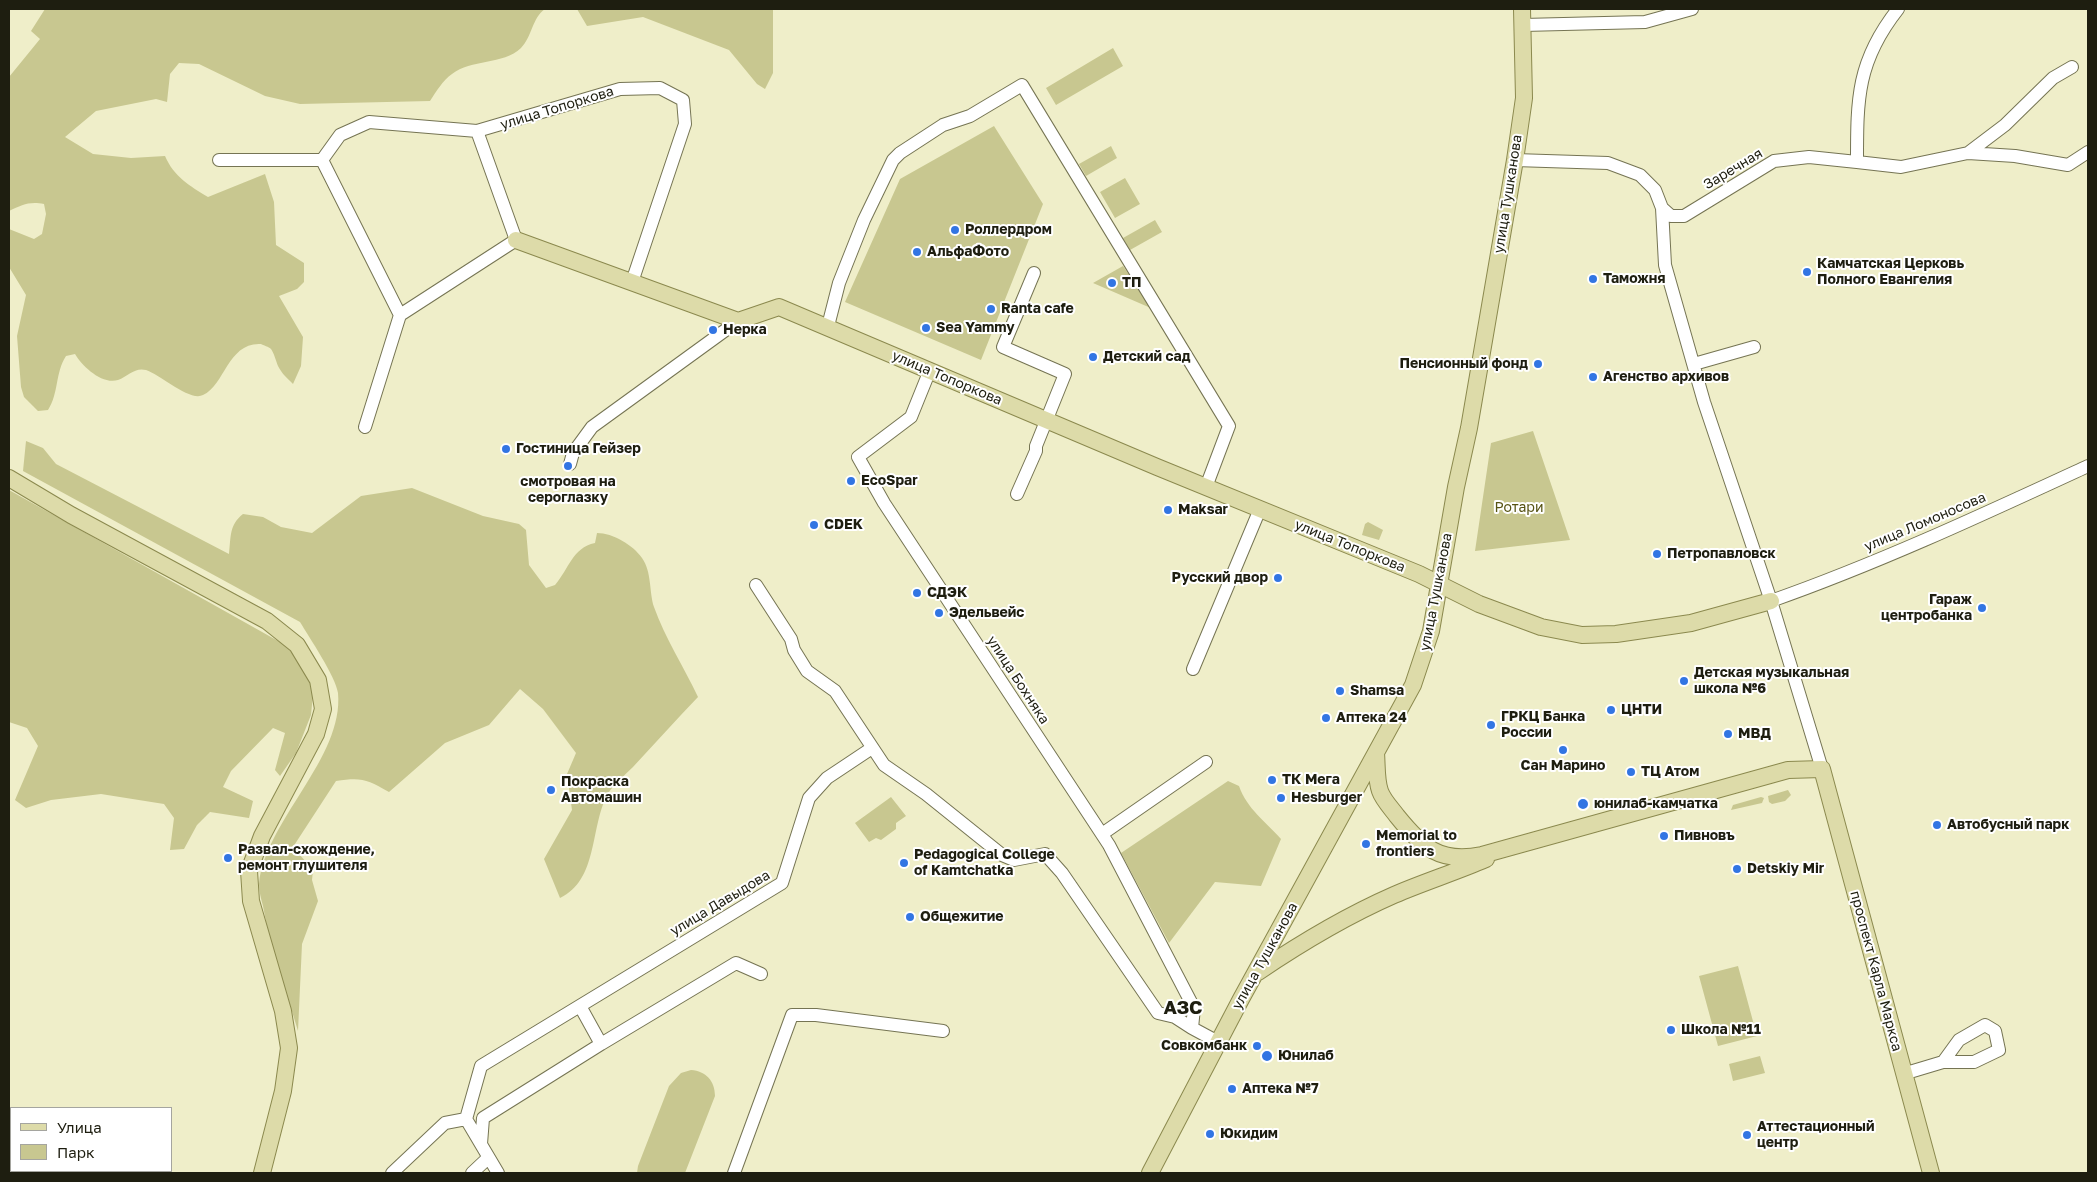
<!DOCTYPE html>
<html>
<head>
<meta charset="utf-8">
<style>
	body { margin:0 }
	#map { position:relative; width:2097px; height:1182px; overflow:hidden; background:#efeec9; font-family:"Golos Text",sans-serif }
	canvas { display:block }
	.frame { position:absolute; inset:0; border:10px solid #1e1e10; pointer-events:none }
	.legend { position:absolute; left:10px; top:1107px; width:162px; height:65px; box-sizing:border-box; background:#fff; border:1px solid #a5a59f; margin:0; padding:6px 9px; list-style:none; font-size:15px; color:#1e1e10 }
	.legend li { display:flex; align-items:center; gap:10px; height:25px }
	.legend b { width:25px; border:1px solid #a5a59f }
</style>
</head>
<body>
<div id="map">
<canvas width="2097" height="1182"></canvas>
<div class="frame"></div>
<ul class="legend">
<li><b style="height:6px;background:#dddba9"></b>Улица</li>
<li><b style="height:14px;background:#c8c790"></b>Парк</li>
</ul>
</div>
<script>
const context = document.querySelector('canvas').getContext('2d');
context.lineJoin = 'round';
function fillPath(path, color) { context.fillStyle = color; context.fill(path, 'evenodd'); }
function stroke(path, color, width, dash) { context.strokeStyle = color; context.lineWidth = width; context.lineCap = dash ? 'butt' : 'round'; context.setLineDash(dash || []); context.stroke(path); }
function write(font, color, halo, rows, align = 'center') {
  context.font = font + ' "Golos Text",sans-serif'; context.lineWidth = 4; context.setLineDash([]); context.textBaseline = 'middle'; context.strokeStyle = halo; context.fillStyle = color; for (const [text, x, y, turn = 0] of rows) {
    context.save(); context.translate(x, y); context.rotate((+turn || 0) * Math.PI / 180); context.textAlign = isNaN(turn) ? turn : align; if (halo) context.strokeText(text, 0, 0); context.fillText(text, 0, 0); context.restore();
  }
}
const green = new Path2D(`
	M45 9H545C532 18 532 37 521 48 503 65 471 59 452 74 443 80 436 92 430 101L300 104 265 96 199 64 179 63 170 74 167 102 156 99 96 111 65 137 93 154 131 158 165 156C174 177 190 186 208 197L265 174 274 202 276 245 304 263V282L297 289 279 296 303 337 301 366 293 384C287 378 282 374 278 366 276 361 274 353 271 349 269 347 263 345 261 344 228 342 225 385 203 395 190 402 161 375 146 370 135 367 128 376 118 380 102 385 82 366 75 354L66 356C55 373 59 393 48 410L38 411 24 397 21 387 17 336 26 295 9 267V229L34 239 42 234 46 214 44 204C29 201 22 205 9 211V77L40 39 31 31Z
	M577 9H773V73L765 89 757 84 729 50 643 17 587 26Z
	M1113 48 1123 66 1056 105 1046 88Z
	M994 126 1043 204 981 360 845 302 900 179Z
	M1111 146 1117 158 1086 176 1079 164Z
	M1125 178 1140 204 1115 218 1100 192Z
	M1155 220 1162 232 1130 250 1123 238Z
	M1123 266 1153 309 1093 283Z
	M1533 431 1570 540 1475 551 1491 443Z
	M26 441 43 448 56 464 229 554C231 537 229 525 243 514L263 517 281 527 312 533 361 496 412 488 483 516 519 524 526 530 529 565 546 588 555 585C569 569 572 548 595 543L597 533C613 533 633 545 642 558 652 572 649 592 654 607 665 638 684 667 698 697 676 720 655 743 633 767 625 775 613 785 607 795 590 829 598 880 560 898L544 859 572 810 567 774 576 753 543 709 520 689 489 725 445 743 389 792C367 779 361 777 336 781L293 847 313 870 312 880 318 901 302 944 298 1031C286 990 270 948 263 906 261 899 259 891 259 884 265 821 344 758 338 693 336 677 309 637 300 622L23 471Z
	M9 490 287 646 314 684 311 715 296 753 280 776 275 770 285 733 273 728 231 771 223 787 253 801 249 818 210 812 197 825 184 849 170 850 174 818 164 804 101 794 51 800 26 808 15 800 38 746 27 728 9 722Z
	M1368 522 1383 530 1379 540 1362 535 1365 524Z
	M1228 781 1239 786C1247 809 1266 822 1281 839L1261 886 1215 882 1169 943 1121 853Z
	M1788 790 1791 795 1785 801 1772 804 1769 802 1768 796Z
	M891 797 906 816 896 823V829L881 840 876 838 869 842 855 823Z
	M1761 797 1764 798 1762 803 1731 810 1733 805Z
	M1738 966 1757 1036 1718 1046 1699 976Z
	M1760 1056 1765 1073 1733 1081 1729 1064Z
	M691 1070C706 1071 715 1081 715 1096L685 1173H637L638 1166 669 1086 681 1073Z`);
const minor = new Path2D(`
	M1523 25 1645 22 1692 9
	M1968 153 2005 125 2053 78 2072 67
	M219 160H322L340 135 369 122 477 131 620 89 660 88 683 100 685 124 632 282
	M322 160 400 315 365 427
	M1515 160 1608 163 1640 175 1655 190 1662 208 1665 265 1704 402 1771 601 1822 769
	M1857 162 1901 167 1968 153 2015 156 2068 165 2088 152
	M1662 208 1671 216H1684L1774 161 1809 157 1857 162C1857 98 1857 61 1898 9
	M400 315 516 240 477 131
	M828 326 839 283 864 220 893 160 900 153 943 125 970 116 1022 85 1229 426 1206 487
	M1694 364 1754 347
	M930 370 911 417 858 457 884 503 1109 845 1194 1008 1192 1028 1218 1042
	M570 464 573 453 592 427 738 321
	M1017 494 1036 451V446L1065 374 1003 347 1034 273
	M756 585 791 639 794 650 807 671 835 691 884 765 926 794 1002 855 1014 860 1045 854 1062 873 1158 1013 1175 1017 1192 1028
	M1771 601C1879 563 1984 514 2088 466
	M1193 669 1260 509
	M1102 834 1206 762
	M580 1006 601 1044 736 963 761 974
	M1903 1074 1943 1062 1959 1040 1985 1025 1995 1031 1999 1050 1974 1062H1943
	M481 1144 483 1118 601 1044
	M392 1173 445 1123 466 1119
	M472 1173 488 1158
	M498 1173 466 1119 481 1066 782 883 809 798 827 778 872 748
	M734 1173 792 1015H816L943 1031`);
const major = new Path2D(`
	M516 240 738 321 779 307 1157 467 1419 574 1479 604 1541 627 1582 635 1616 634 1691 623 1771 601
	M9 478 71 515 267 621 297 645 318 680 323 709 316 734 262 836 249 871 251 901 283 1011 289 1048 283 1091 262 1173
	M1376 753C1377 764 1376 780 1380 791 1383 800 1392 809 1397 816 1422 847 1440 864 1482 855L1788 770 1822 769 1931 1173
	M1258 972C1301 943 1346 916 1394 895 1424 882 1456 872 1486 859
	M1150 1173 1241 999 1413 685 1431 631 1456 487 1469 428 1515 160 1524 98 1522 9`);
const markers = [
	[955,230,5,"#3275e3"],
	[917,252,5,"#3275e3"],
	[1807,272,5,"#3275e3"],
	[1593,279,5,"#3275e3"],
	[1112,283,5,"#3275e3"],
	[991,309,5,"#3275e3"],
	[926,328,5,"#3275e3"],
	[713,330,5,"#3275e3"],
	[1093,357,5,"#3275e3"],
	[1538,364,5,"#3275e3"],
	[1593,377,5,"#3275e3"],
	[506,449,5,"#3275e3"],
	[568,466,5,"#3275e3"],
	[851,481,5,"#3275e3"],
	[1168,510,5,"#3275e3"],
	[814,525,5,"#3275e3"],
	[1657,554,5,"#3275e3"],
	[1278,578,5,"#3275e3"],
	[917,593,5,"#3275e3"],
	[1982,608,5,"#3275e3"],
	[939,613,5,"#3275e3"],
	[1684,681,5,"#3275e3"],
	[1340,691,5,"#3275e3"],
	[1611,710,5,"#3275e3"],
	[1326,718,5,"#3275e3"],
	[1491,725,5,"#3275e3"],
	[1728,734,5,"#3275e3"],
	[1563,750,5,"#3275e3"],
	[1631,772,5,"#3275e3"],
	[1272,780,5,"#3275e3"],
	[551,790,5,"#3275e3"],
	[1281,798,5,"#3275e3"],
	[1583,804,6,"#3275e3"],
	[1937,825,5,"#3275e3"],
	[1664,836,5,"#3275e3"],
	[1366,844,5,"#3275e3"],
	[228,858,5,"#3275e3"],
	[904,863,5,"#3275e3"],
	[1737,869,5,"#3275e3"],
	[910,917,5,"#3275e3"],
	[1671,1030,5,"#3275e3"],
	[1257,1046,5,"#3275e3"],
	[1267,1056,6,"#3275e3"],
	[1232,1089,5,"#3275e3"],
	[1210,1134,5,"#3275e3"],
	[1747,1135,5,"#3275e3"]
];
const streetNames = [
	["улица Топоркова",557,108,-17],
	["Заречная",1733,169,-31],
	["улица Тушканова",1508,194,-81],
	["улица Топоркова",947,378,23],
	["улица Ломоносова",1925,522,-23],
	["улица Топоркова",1350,546,22],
	["улица Тушканова",1436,592,-79],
	["улица Бохняка",1018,680,57],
	["улица Давыдова",720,903,-31],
	["улица Тушканова",1265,956,-61],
	["проспект Карла Маркса",1876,971,75]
];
const poiNames = [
	["Роллердром",965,230],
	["АльфаФото",927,252],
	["Камчатская Церковь",1817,264],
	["Полного Евангелия",1817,280],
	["Таможня",1603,279],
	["ТП",1122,283],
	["Ranta cafe",1001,309],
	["Sea Yammy",936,328],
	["Нерка",723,330],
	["Детский сад",1103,357],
	["Пенсионный фонд",1528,364,"right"],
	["Агенство архивов",1603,377],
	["Гостиница Гейзер",516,449],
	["EcoSpar",861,481],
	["смотровая на",568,482,"center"],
	["сероглазку",568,498,"center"],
	["Maksar",1178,510],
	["CDEK",824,525],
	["Петропавловск",1667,554],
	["Русский двор",1268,578,"right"],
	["СДЭК",927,593],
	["Гараж",1972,600,"right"],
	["центробанка",1972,616,"right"],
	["Эдельвейс",949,613],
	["Детская музыкальная",1694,673],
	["школа №6",1694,689],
	["Shamsa",1350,691],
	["ЦНТИ",1621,710],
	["ГРКЦ Банка",1501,717],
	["России",1501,733],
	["Аптека 24",1336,718],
	["МВД",1738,734],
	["Сан Марино",1563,766,"center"],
	["ТЦ Атом",1641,772],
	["ТК Мега",1282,780],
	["Покраска",561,782],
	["Автомашин",561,798],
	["Hesburger",1291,798],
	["юнилаб-камчатка",1594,804],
	["Автобусный парк",1947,825],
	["Memorial to",1376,836],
	["frontiers",1376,852],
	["Пивновъ",1674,836],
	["Развал-схождение,",238,850],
	["ремонт глушителя",238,866],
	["Pedagogical College",914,855],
	["of Kamtchatka",914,871],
	["Detskiy Mir",1747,869],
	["Общежитие",920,917],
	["Школа №11",1681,1030],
	["Совкомбанк",1247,1046,"right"],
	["Юнилаб",1278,1056],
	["Аптека №7",1242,1089],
	["Аттестационный",1757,1127],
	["центр",1757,1143],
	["Юкидим",1220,1134]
];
const parkNames = [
	["Ротари",1519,508]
];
const districtNames = [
	["АЗС",1183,1008]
];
fillPath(green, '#c8c790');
stroke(minor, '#757453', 14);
stroke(major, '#8b894e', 18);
stroke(minor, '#fff', 12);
stroke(major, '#dddba9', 16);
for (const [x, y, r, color] of markers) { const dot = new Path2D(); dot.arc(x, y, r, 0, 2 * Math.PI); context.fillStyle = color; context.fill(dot); stroke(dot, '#fff', 2); }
write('14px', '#1e1e10', '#fff', streetNames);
write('bold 14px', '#1e1e10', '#fff', poiNames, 'left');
write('14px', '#565313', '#fff', parkNames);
write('bold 19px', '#1e1e10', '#fff', districtNames);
</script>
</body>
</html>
